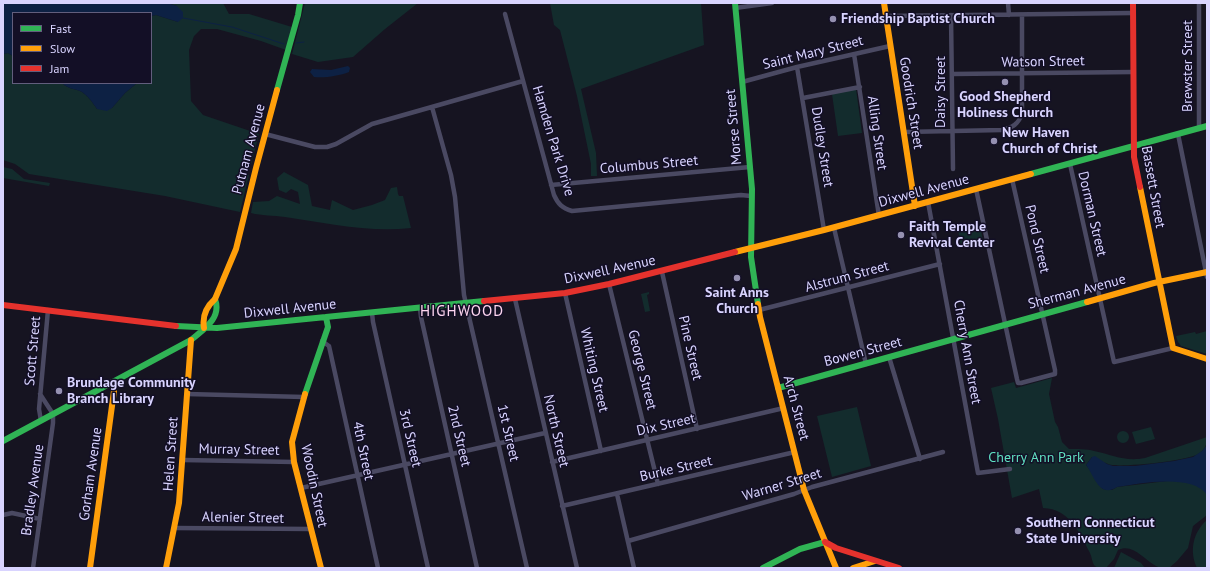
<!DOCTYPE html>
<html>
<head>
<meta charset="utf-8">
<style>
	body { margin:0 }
	#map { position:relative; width:1210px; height:571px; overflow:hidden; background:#161421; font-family:"PT Sans",sans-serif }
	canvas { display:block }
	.frame { position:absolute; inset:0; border:4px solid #d9d4ff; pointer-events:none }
	.legend { position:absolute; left:12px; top:12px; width:140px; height:72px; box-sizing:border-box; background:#130f26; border:1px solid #625e7d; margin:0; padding:5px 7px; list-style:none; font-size:12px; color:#d9d4ff }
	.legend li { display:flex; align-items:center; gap:8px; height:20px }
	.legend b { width:20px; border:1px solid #625e7d }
</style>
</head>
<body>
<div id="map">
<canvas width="1210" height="571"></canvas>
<div class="frame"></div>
<ul class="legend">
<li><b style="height:5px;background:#30b455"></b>Fast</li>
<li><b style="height:5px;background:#ff9f0a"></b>Slow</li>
<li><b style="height:5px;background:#e5322d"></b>Jam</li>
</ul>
</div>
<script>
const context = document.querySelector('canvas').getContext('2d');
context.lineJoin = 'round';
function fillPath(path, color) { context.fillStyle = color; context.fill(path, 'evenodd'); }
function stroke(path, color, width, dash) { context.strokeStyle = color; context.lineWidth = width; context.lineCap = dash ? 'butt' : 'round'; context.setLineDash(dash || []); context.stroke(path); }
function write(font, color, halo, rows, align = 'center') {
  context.font = font + ' "PT Sans",sans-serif'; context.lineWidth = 3; context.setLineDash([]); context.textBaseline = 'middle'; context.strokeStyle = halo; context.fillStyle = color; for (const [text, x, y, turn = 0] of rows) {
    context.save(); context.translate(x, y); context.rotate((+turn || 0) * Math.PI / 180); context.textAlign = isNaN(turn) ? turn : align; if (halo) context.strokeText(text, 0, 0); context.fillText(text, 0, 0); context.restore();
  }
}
const green = new Path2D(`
	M167 3H223L229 14H249L292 27 286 50 261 41 217 29H201L194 36 189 50 191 101 203 115 259 134 251 165 242 163 240 172 249 175 240 212 165 196 29 174 15 164 3 160V54L8 53 13 56V83H62C69 90 75 88 82 92 88 96 93 103 97 109L112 108 125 93 137 83H151V16L156 15 178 22 177 6Z
	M305 3H418L385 29 353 57 318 62 292 54Z
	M550 3H701L704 45 581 89 596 153 597 176H591V164L577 96 560 30 554 25Z
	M856 89 862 133 838 136 832 94Z
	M3 167 12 169 24 179 50 183 49 186 3 178Z
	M284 172 308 185 312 206 330 210 332 200 353 210 372 205 385 200 391 188 397 187 398 194 399 196H403L411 228C369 233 327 223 285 217 273 215 262 216 251 213L253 202 269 201 277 196 300 204 298 192 291 189 286 193 279 190 277 178Z
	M980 226 983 241 961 246 958 230Z
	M649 292V294L647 295 650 311 645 312 641 294Z
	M1207 331V354L1181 346 1178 342 1176 336 1195 332 1196 334Z
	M1052 378 1049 394 1055 422 1058 427 1062 442 1069 449C1077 449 1087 449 1094 451 1113 455 1125 462 1145 458L1207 437C1207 445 1205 450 1198 454 1187 461 1125 467 1112 465 1105 464 1099 459 1092 457L1086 465C1093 473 1096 482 1103 489L1112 490 1117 487 1167 481 1207 473V515L1193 526 1188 548 1177 561 1169 568C1164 568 1159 568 1156 566 1143 559 1133 543 1118 550L1114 559 1106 568C1102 568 1097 569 1094 565 1092 562 1092 557 1090 553 1079 532 1070 509 1043 508L1039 489 1012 498 998 419 991 388 1014 382 1016 388Z
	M857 407 871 466 832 477 817 416Z
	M1151 427 1155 439 1136 444 1132 432Z
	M1117 437a6 6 0 1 1 12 0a6 6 0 1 1-12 0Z
	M1207 520V568H1197C1189 551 1193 532 1207 520Z
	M1121 552 1141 563 1145 568H1114Z`);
const water = new Path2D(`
	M3 3H167L177 6 183 12V18L178 22 156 15 151 16V13H13V56L8 53 3 54Z
	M348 66 350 68 349 72C339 76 325 78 314 77L310 72 312 69 331 70Z
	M62 83H137L125 93 112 108 107 111 97 109C93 103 88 96 82 92 75 88 69 90 62 83Z
	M1207 445V495C1192 473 1139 484 1117 487 1099 499 1094 475 1086 465L1092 457 1095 456 1107 464 1113 466H1135L1174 461 1193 457 1202 451Z`);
const stream = new Path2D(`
	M183 18 232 27 284 44
	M296 43 304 42`);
const street = new Path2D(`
	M1008 3 1009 15
	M1199 3V129
	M735 8 772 3
	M505 14 554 195C558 204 562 208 572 211L741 195 751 196
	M951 15 953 169
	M886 16 1133 13
	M854 54 879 216
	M797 67 824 230
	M952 74 1133 72
	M742 82 797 67 890 46
	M803 98 860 87
	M432 107 451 175 455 197 464 295 527 568
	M904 132 1002 130C1012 128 1019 124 1022 113V15
	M265 134 315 147H327L336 144 372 124 523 81
	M1178 134 1207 277
	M1070 164 1114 362 1173 348
	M551 185 750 167
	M976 189 1017 379 1018 383H1021L1051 375 1055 374V370L1012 179
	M928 202 978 473 1010 469
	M834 228 866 364
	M662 272 697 429
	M609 284 658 484
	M565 293 601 451
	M515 299 577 568
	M420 308 421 317 477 568
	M759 310 940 264
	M372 313 373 322 428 568
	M322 341 329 346 378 568
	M889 357 920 459
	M187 394 304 397
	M41 421 39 409 48 310
	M183 460 294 462
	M552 462 784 408
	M301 488 545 433
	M617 494 634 568
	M562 506 795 452
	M3 515 12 513 40 519
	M175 528 311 529
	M628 541 794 494 812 487 943 452
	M33 568 53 423V414L40 394`);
const fast = new Path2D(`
	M735 3 752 189 751 257 758 304
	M277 90 298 15 300 3
	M1031 174 1207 126
	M176 326 217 328 484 301
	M778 388 1087 302
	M305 394 328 327 326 317
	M3 441 191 340C204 329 222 318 215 299
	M763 568 800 549 825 542`);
const slow = new Path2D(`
	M884 3 915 206
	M1140 187 1173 348 1207 359
	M735 252 824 230 1031 174
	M1087 302 1154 283 1207 272
	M758 304 760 317 804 490 836 568
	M204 328C202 316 206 307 215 299L236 249 256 168 277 90
	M305 394 292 442 294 462 321 568
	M90 568 114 391 111 383
	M166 568 179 503 191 340
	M853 568 875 561`);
const jam = new Path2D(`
	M1133 3 1134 157 1140 187
	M484 301 565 293 609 284 735 252
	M3 305 176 326
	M825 542 836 548 899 568`);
const markers = [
	[833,19,4,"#9591b1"],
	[1005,82,4,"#9591b1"],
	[994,141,4,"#9591b1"],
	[901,235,4,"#9591b1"],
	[737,278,4,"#9591b1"],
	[59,391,4,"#9591b1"],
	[1018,531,4,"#9591b1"]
];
const poiNames = [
	["Friendship Baptist Church",841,19],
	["Good Shepherd",1005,97,"center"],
	["Holiness Church",1005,113,"center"],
	["New Haven",1002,133],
	["Church of Christ",1002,149],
	["Faith Temple",909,227],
	["Revival Center",909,243],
	["Saint Anns",737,293,"center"],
	["Church",737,309,"center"],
	["Brundage Community",67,383],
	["Branch Library",67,399],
	["Southern Connecticut",1026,523],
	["State University",1026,539]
];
const streetNames = [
	["Saint Mary Street",813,53,-14],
	["Watson Street",1043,62,-1],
	["Brewster Street",1188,66,-90],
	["Daisy Street",941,92,-90],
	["Goodrich Street",911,103,81],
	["Morse Street",734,127,-95],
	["Alling Street",877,133,82],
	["Hamden Park Drive",553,141,73],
	["Dudley Street",822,147,81],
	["Putnam Avenue",249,149,-75],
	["Columbus Street",649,165,-5],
	["Bassett Street",1153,187,80],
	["Dixwell Avenue",924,191,-15],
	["Dorman Street",1092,214,77],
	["Pond Street",1037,239,77],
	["Dixwell Avenue",610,270,-12],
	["Alstrum Street",847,277,-15],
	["Sherman Avenue",1077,292,-15],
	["Dixwell Avenue",290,309,-6],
	["Pine Street",690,348,77],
	["Scott Street",33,351,-85],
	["Bowen Street",863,352,-15],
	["Cherry Ann Street",967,352,80],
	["Whiting Street",594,370,77],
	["George Street",642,370,76],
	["Arch Street",796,408,75],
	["Dix Street",666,425,-13],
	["North Street",556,431,77],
	["1st Street",508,433,77],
	["2nd Street",459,436,77],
	["3rd Street",410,438,77],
	["Murray Street",239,450,1],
	["4th Street",363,451,78],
	["Helen Street",171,454,-86],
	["Burke Street",676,469,-13],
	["Gorham Avenue",91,474,-82],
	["Warner Street",782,485,-17],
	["Woodin Street",314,486,78],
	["Bradley Avenue",33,490,-82],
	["Alenier Street",243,518,1]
];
const parkNames = [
	["Cherry Ann Park",1036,458]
];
const neighbourhoodNames = [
	["HIGHWOOD",462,312]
];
fillPath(green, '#132c2d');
fillPath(water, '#0d2144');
stroke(stream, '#0d2144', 1);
stroke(street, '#4a4962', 4.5);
stroke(fast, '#30b455', 6);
stroke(slow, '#ff9f0a', 6);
stroke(jam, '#e5322d', 6);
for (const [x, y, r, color] of markers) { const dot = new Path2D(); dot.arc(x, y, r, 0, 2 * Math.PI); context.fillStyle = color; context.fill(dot); stroke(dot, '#130f26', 1.5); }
write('bold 14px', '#d9d4ff', '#130f26', poiNames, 'left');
write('14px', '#d9d4ff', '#130f26', streetNames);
write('14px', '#5fe0c0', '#130f26', parkNames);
context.letterSpacing = '1px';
write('15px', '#ffd6f0', '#130f26', neighbourhoodNames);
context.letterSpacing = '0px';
</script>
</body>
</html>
